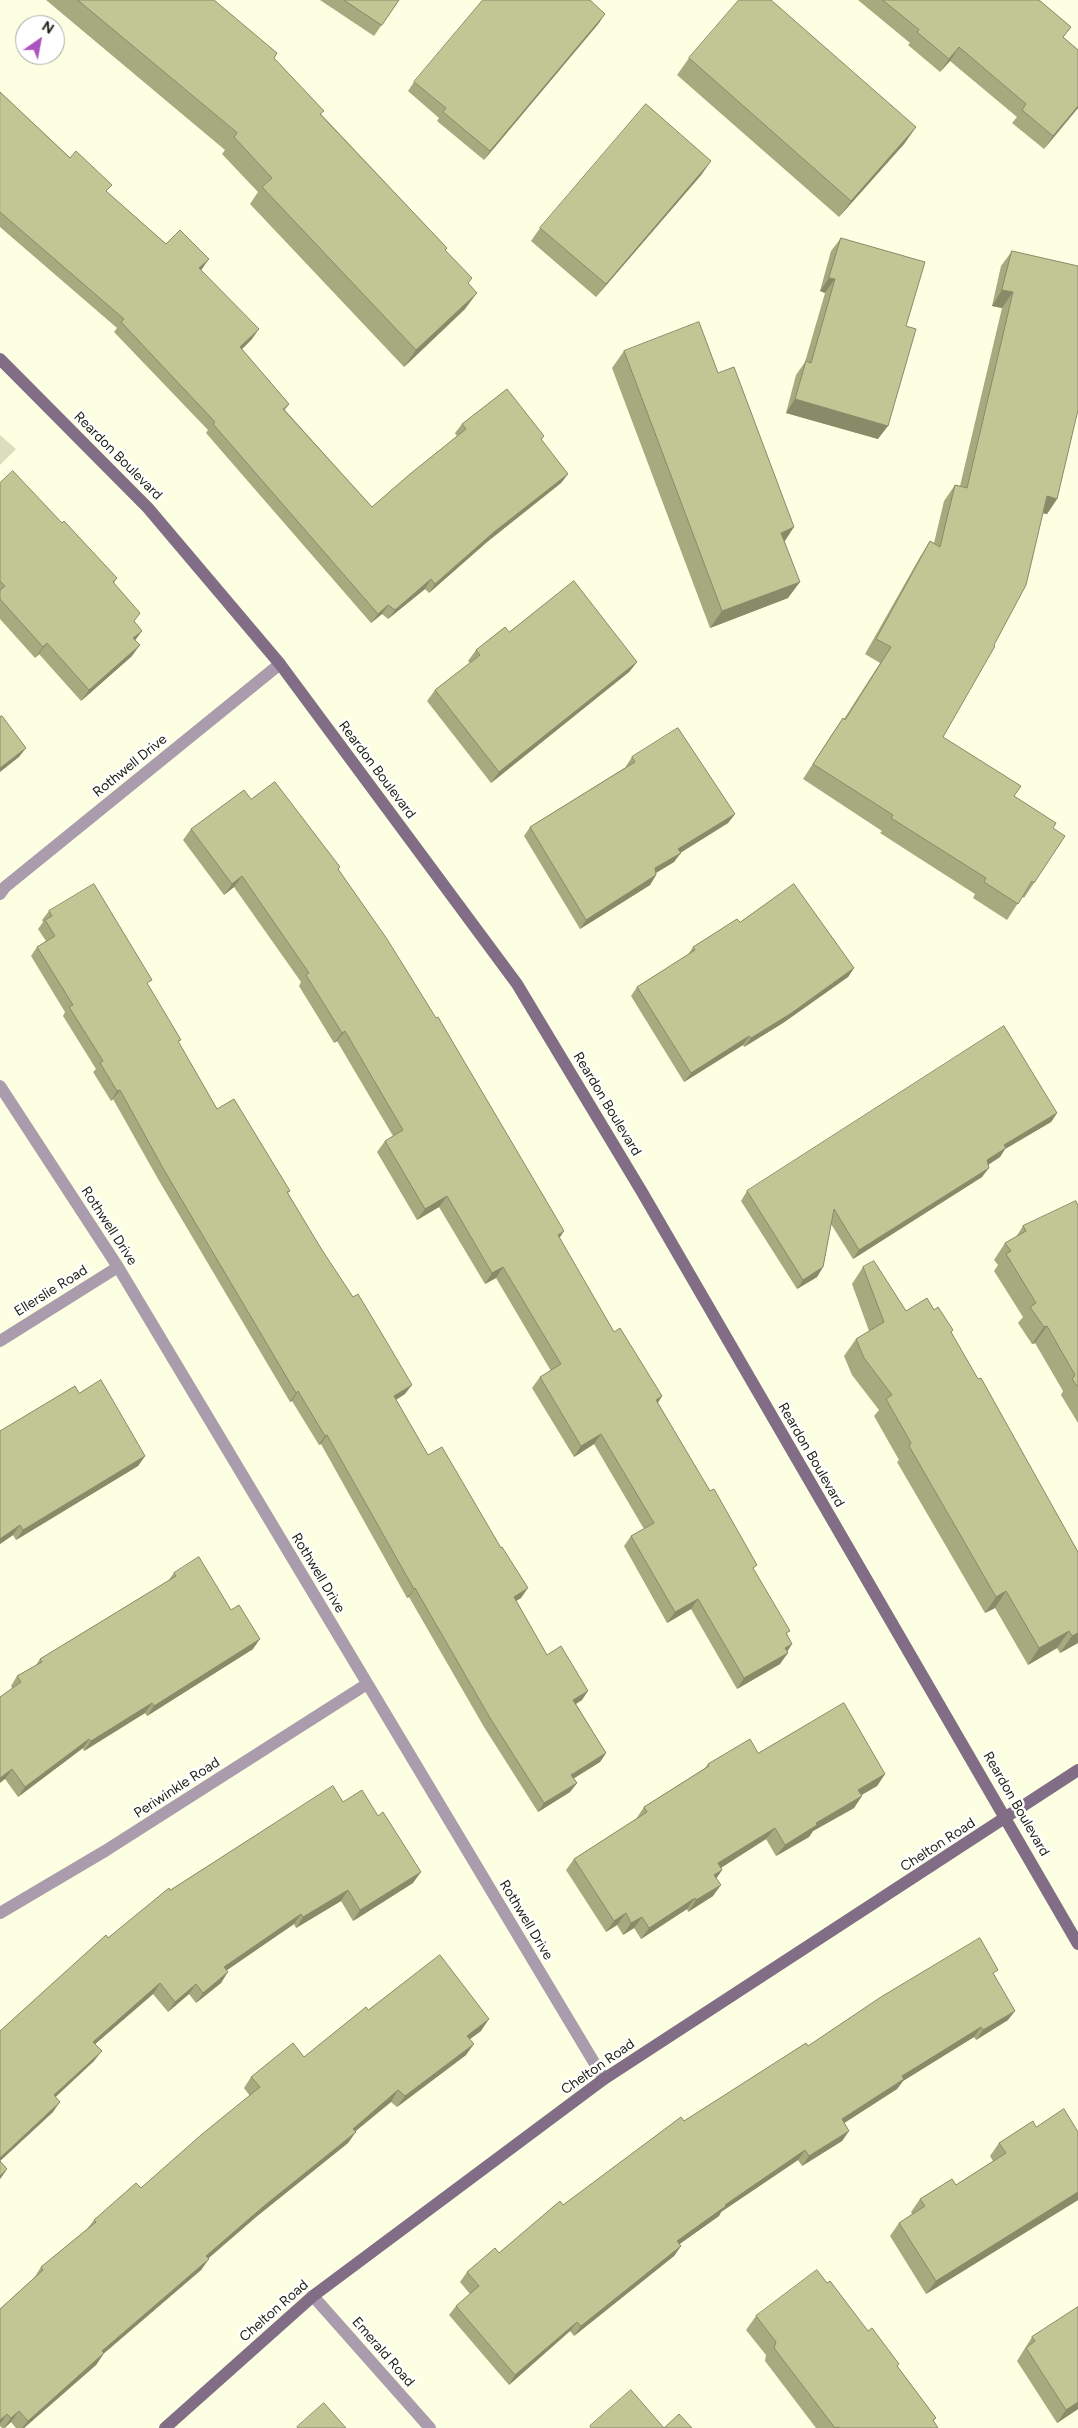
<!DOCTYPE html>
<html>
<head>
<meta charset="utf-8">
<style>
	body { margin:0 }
	#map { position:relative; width:1078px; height:2428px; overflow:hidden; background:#fcffe1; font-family:Figtree,sans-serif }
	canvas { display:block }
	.north { position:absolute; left:15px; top:15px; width:50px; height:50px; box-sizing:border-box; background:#fff; border:1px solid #a7a7a2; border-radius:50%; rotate:33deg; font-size:14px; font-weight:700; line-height:20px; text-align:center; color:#232417 }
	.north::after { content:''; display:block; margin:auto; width:18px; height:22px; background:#ac53bf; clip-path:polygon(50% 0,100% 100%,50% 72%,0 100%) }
</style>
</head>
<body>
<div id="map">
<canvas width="1078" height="2428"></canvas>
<div class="north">N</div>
</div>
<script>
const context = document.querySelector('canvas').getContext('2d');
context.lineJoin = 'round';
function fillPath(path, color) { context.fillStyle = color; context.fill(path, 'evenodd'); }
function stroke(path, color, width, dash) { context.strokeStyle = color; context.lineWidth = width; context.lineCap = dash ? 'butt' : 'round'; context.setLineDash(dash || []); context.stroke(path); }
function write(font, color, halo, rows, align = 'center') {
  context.font = font + ' Figtree,sans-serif'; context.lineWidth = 5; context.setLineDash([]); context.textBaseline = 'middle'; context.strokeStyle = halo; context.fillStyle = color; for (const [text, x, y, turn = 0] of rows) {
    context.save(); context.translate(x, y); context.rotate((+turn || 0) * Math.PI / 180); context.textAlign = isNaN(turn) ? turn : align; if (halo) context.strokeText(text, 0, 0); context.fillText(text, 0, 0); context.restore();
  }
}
const green = new Path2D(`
	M0 435 16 449 0 465Z`);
const street = new Path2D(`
	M0 894 5 887 280 664
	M0 1086 118 1267 604 2079
	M0 1341 118 1267
	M0 1913 105 1851 367 1684
	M313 2296 430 2428`);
const secondary = new Path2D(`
	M0 359 148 508 280 664 517 984 642 1192 1078 1944
	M165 2428 313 2296 604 2079 1078 1770`);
const wall = new Path2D(`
	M46 0H214L274 58 321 114 447 248 445 250 468 284 465 309 404 367 250 204 258 192 222 154 225 150Z
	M320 0H399L374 36Z
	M858 0H1039L1071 27 1063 37 1078 50V108L1044 149 1012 123 1017 117 950 61 940 72 908 45 910 43Z
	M599 23 484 160 437 121 439 118 408 91 414 82Z
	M689 58 916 127 904 144 839 217 677 75Z
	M0 92 107 192 166 244 201 269 252 339 242 349 289 404 285 410 372 507 457 436 455 433 462 424 544 436 541 440 568 474 561 483 487 542 429 593 425 589 388 619 382 614 371 623 206 433 208 430 114 332 117 328 0 227Z
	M702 174 596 297 531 241 540 228Z
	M841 238 906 326 878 439 786 413 796 375 805 362 825 293 820 291 831 251Z
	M1012 251 1057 499 1047 514 1043 513 943 737 1053 828 1034 883 1024 898 1022 897 1007 920 973 898 975 894 880 833 882 831 803 779 832 734 843 718 844 719 880 663 865 654 920 557 930 541 934 543 944 501 955 485 960 486 1002 308 992 306 1001 266Z
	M624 351 718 373 785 541 788 598 710 628 612 368Z
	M0 483 117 578 114 583 134 622 135 640 132 656 81 701 39 654 35 658 0 619Z
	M509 632 637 662 629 672 491 783 427 701 435 690 470 663 468 661 476 650Z
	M632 757 735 814 728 823 680 853 674 862 656 873V875L650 885 580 929 524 836 530 827 626 767V766Z
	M251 799 340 867 338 869 559 1238 614 1332 662 1396 658 1403 754 1570 792 1644 780 1664 737 1689 691 1609 667 1623 624 1546 631 1536 644 1529 594 1444 574 1457 532 1388 540 1377 551 1371 496 1278 485 1284 439 1207 417 1220 377 1152 385 1141 393 1136 337 1041 334 1043 299 986 301 982 234 887 224 895 183 840 191 829Z
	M49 911 148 986 178 1043 217 1109 290 1191 288 1193 405 1394 396 1400 428 1455 521 1598 516 1601 547 1655 582 1700 576 1704 606 1753 600 1762 574 1778 577 1783 570 1792 538 1812 484 1727 409 1597 407 1598 321 1444 319 1445 292 1401 290 1402 277 1380 158 1179 113 1099 111 1101 93 1072 96 1069 63 1016 65 1012 31 956 37 947 46 941 38 929 43 922 42 920Z
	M740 922 854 968 848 977 783 1023 744 1047 743 1045 684 1082 631 996 637 987 687 956 693 947Z
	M1057 1113 1051 1122 1005 1149 1000 1157 988 1165 982 1177 853 1259 831 1224 823 1267 817 1277 797 1289 741 1201 747 1191Z
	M1078 1206V1423L1061 1395 1063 1391 1035 1343 1032 1344 1018 1323 1023 1317 994 1271 998 1265 994 1260 1005 1243 1016 1237 1023 1226Z
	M863 1267 906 1311 934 1310 951 1333 1078 1552V1643L1060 1653 1057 1648 1028 1665 995 1608 985 1613 897 1462 899 1460 874 1416 879 1410 852 1375 844 1356 856 1339 869 1331 852 1284Z
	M79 1393 145 1456 138 1466 16 1540 13 1535 0 1544V1431Z
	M174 1573 253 1649 147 1716 145 1713 84 1751 83 1748 18 1797 5 1779 12 1688 11 1686 17 1676 36 1665 40 1659 168 1581Z
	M758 1753 885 1774 877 1786 862 1795 854 1808 813 1831 809 1837 776 1856 766 1839 720 1868 722 1870 716 1878 713 1896 688 1912 687 1909 641 1939 634 1928 623 1935 617 1925 606 1932 566 1870 574 1859 636 1819 644 1807 705 1768 708 1764Z
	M343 1802 413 1883 353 1921 341 1901 296 1928 294 1924 227 1970 221 1983 196 2003 189 1994 168 2012 153 1994 95 2044 94 2061 55 2097 53 2112 0 2161 7 2169 0 2179V2031L108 1938 170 1890Z
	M994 1975 1008 2020 976 2040 974 2037 903 2081 897 2089 844 2123 849 2131 842 2141 802 2166 798 2160 721 2212 719 2216 679 2244 681 2246 674 2256 574 2336 570 2331 509 2385 449 2315 456 2306 470 2294 460 2282 467 2272 499 2253 563 2205 684 2121 808 2046Z
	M368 2010 481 2031 470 2039 466 2055 397 2107 391 2102 355 2131 348 2143 256 2217 209 2258 201 2270 104 2353 96 2365 24 2428H16L11 2422 5 2428H2L0 2426V2309L34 2278 41 2267 87 2229 94 2220 141 2188 250 2096 244 2088 251 2077 304 2057Z
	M1036 2127 1078 2132V2200L926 2294 890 2236 899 2223 912 2214 911 2212 920 2199 956 2185 993 2161 990 2156 999 2143Z
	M827 2283 898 2367 936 2418 933 2421 938 2428H816L765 2361 766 2355 746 2330 756 2316Z
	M1078 2307V2409L1057 2423 1017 2361 1032 2337Z`);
const shadedWall = new Path2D(`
	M605 14 599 23 484 160 490 151Z
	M959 47 950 61 940 72 949 59Z
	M1078 106V108L1044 149 1053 136Z
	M916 127 904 144 839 217 851 201Z
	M711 161 702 174 596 297 606 284Z
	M209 259 202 269 193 277 199 268Z
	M829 278 835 279 825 293 820 291Z
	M1002 290 1013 292 1002 308 992 306Z
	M477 293 465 309 404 367 416 350Z
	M259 329 252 339 234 357 240 347Z
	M795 399 888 426 878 439 786 413Z
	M568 474 561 483 487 542 429 593 435 584 494 532Z
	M1047 496 1057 499 1047 514 1036 512Z
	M794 527 783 544 781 533Z
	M431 579 425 589 388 619 395 610Z
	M800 582 788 598 710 628 722 611Z
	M388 605 382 614 371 623 378 614Z
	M142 631 134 642 133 638Z
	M47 643 39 654 35 658 43 647Z
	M140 645 132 656 81 701 89 690Z
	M637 662 629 672 491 783 499 772Z
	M26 748 19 757 0 772V768Z
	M735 814 728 823 672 858 678 849Z
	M681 853 674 862 649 877 655 868Z
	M656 875 650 885 580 929 586 920Z
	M242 876 234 887 224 895 232 884Z
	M854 968 848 977 783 1023 744 1047 751 1038Z
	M345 1031 337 1041 334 1043 342 1033Z
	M749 1036 743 1045 684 1082 691 1073Z
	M120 1090 113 1099 111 1101 117 1091Z
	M1057 1113 1051 1122 1005 1149 1000 1157 980 1170 987 1160 1004 1145Z
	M989 1168 982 1177 853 1259 859 1250Z
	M447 1196 439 1207 417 1220 425 1209Z
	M564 1231 557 1242 558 1235Z
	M503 1267 496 1278 485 1284 492 1273Z
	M823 1267 817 1277 797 1289 803 1280Z
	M1047 1326 1035 1343 1032 1344 1044 1327Z
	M412 1385 405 1394 387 1405 394 1396Z
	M298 1391 292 1401 290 1402 296 1393Z
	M662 1396 655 1407 656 1400Z
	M601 1434 594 1444 574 1457 581 1446Z
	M327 1435 321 1444 319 1445 325 1436Z
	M145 1456 138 1466 16 1540 23 1530Z
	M20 1525 13 1535 0 1544V1539Z
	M415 1588 409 1597 407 1598 414 1589Z
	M528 1588 521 1598 508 1606 514 1597Z
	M1006 1591 995 1608 985 1613 996 1597Z
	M698 1599 691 1609 667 1623 675 1612Z
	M1069 1631 1057 1648 1028 1665 1039 1648Z
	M1078 1633V1643L1060 1653 1072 1636Z
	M260 1639 253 1649 147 1716 154 1706Z
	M792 1644 785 1654 788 1653 780 1664 737 1689 744 1678 785 1648Z
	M588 1691 582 1700 567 1709 573 1700Z
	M152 1703 145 1713 84 1751 91 1741Z
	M89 1739 83 1748 18 1797 25 1787Z
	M606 1753 600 1762 565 1784 571 1775Z
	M12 1769 5 1779 0 1783V1778Z
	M885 1774 877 1786 850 1801 858 1790Z
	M577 1783 570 1792 538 1812 544 1803Z
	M862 1796 854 1808 813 1831 809 1837 776 1856 785 1845 816 1823Z
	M775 1828 766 1839 710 1875 718 1863Z
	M722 1870 714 1882V1875Z
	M421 1872 413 1883 353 1921 360 1910Z
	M721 1885 713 1896 688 1912 696 1900Z
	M348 1890 341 1901 296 1928 303 1917Z
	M695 1898 687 1909 641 1939 649 1928Z
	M626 1913 617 1925 606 1932 614 1921Z
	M301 1914 294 1924 217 1977 224 1967Z
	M642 1917 634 1928 623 1935 631 1923Z
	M228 1972 221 1983 196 2003 203 1993Z
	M160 1983 153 1994 86 2052 93 2042Z
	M196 1984 189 1994 168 2012 175 2002Z
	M1015 2011 1008 2020 976 2040 983 2030Z
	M489 2019 481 2031 459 2047 467 2036Z
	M981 2027 974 2037 903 2081 897 2089 835 2129 842 2119 902 2076Z
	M474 2044 466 2055 397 2107 405 2096Z
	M102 2051 94 2061 46 2106 54 2095Z
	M398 2090 391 2102 345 2140 353 2129Z
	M60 2102 53 2112 0 2161V2158Z
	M849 2131 842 2141 802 2166 809 2156Z
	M356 2132 348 2143 256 2217 198 2267 206 2256 264 2206Z
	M805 2150 798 2160 721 2212 719 2216 670 2251 677 2241 725 2205Z
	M7 2169 0 2179V2176Z
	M1078 2192V2200L926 2294 936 2281Z
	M681 2246 674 2256 574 2336 581 2326Z
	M209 2259 201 2270 94 2362 102 2351Z
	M577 2322 570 2331 509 2385 515 2375Z
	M104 2353 96 2365 24 2428H22L28 2421Z
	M1078 2402V2409L1057 2423 1066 2410Z
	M19 2411 11 2422 4 2428 11 2418Z
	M7 2414 0 2424V2420Z`);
const building = new Path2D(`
	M78 0H214L277 53 274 58 324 111 320 114 447 248 445 250 472 278 468 283 477 293 416 350 262 187 272 178 234 137 237 133Z
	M344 0H399L382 25Z
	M483 0H590L605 14 490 151 443 112 446 108 414 82Z
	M739 0H771L916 127 851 201 689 58Z
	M883 0H1039L1071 27 1063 37 1078 50V106L1053 136 1022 110 1026 104 959 47 949 59 917 32 919 30Z
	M0 92 70 158 76 151 112 185 106 191 166 244 180 230 209 259 199 268 259 329 240 347 289 404 283 409 372 507 410 474 466 429 462 424 507 389 544 436 541 439 568 474 494 532 435 584 431 579 395 610 388 605 378 614 213 424 215 422 121 322 124 319 0 212Z
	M646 104 711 161 606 284 540 228Z
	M841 238 925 262 906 326 916 329 888 426 795 399 806 361 811 363 835 279 829 278Z
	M1012 251 1078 266V410L1057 499 1047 496 1026 585 994 645 995 646 943 737 1021 786 1014 796 1056 823 1053 828 1065 836 1034 883 1032 881 1018 904 984 882 986 878 891 818 893 815 813 764 843 718 845 720 891 647 876 639 930 541 940 547 955 485 967 488 1013 292 1002 290Z
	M699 322 718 373 734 367 794 527 781 533 800 582 722 611 624 351Z
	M13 471 62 523 64 521 117 578 113 582 140 613 134 621 142 631 133 638 140 645 89 690 47 643 43 647 0 599V590L5 586 0 581V483Z
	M574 581 637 662 499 772 435 690 480 655 476 650 505 627 509 632Z
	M2 716 26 748 0 768V717Z
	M678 728 735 814 678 849 681 853 655 868 656 875 586 920 530 827 635 762 632 757Z
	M275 782 340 867 338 869 387 939 436 1018 438 1017 564 1231 558 1235 614 1332 620 1328 662 1396 656 1400 710 1491 714 1489 757 1565 753 1568 790 1631 786 1633 792 1644 785 1648 788 1653 744 1678 698 1599 675 1612 631 1536 654 1523 601 1434 581 1446 540 1377 561 1364 503 1267 492 1273 447 1196 425 1209 385 1141 403 1130 345 1031 342 1033 306 975 309 973 242 876 232 884 191 829 244 790 251 799Z
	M94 884 152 980 147 983 181 1040 178 1041 217 1109 234 1099 290 1191 287 1192 322 1250 353 1297 358 1294 385 1339 412 1385 394 1396 428 1455 442 1447 501 1548 502 1547 528 1588 514 1597 547 1655 561 1646 588 1691 573 1700 606 1753 571 1775 577 1783 544 1803 490 1718 415 1588 414 1589 327 1435 325 1436 298 1391 296 1393 164 1170 120 1090 117 1091 100 1063 103 1061 69 1007 73 1005 37 947 55 936 45 920 52 916 49 911Z
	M794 884 854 968 790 1014 751 1038 749 1036 691 1073 637 987 695 950 693 947 737 919 740 922Z
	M1004 1026 1057 1113 1004 1145 1006 1148 987 1160 989 1168 859 1250 834 1209 823 1267 803 1280 747 1191Z
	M1076 1201 1078 1206V1387L1072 1379 1075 1375 1047 1326 1044 1327 1030 1307 1036 1303 1006 1254 1011 1251 1005 1243 1026 1231 1023 1226Z
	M874 1261 906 1311 927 1298 934 1310 938 1307 953 1330 951 1332 978 1379 981 1378 1078 1552V1633L1072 1636 1069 1631 1039 1648 1006 1591 996 1597 909 1446 911 1443 886 1399 892 1395 864 1358 856 1339 884 1322 863 1267Z
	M101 1380 145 1456 23 1530 20 1525 0 1539V1431L75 1386 79 1393Z
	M199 1557 231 1610 239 1605 260 1639 154 1706 152 1703 91 1741 89 1739 25 1787 12 1769 0 1778V1697L21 1682 17 1676 42 1662 40 1659 176 1576 174 1573Z
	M844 1703 885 1774 858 1790 862 1796 816 1823 817 1825 785 1845 775 1828 718 1863 722 1870 714 1875 721 1885 696 1900 695 1898 649 1928 642 1917 631 1923 626 1913 614 1921 574 1859 647 1812 644 1807 709 1766 708 1764 750 1739 758 1753Z
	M333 1786 343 1802 362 1790 378 1816 383 1812 421 1872 360 1910 348 1890 303 1917 301 1914 224 1967 228 1972 203 1993 196 1984 175 2002 160 1983 93 2042 102 2051 54 2095 60 2102 0 2158V2031L106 1935 108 1938 169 1888 170 1890Z
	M980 1938 998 1970 993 1973 1015 2011 983 2030 981 2027 902 2076 904 2079 842 2119 849 2131 809 2156 805 2150 725 2205 726 2206 677 2241 681 2246 581 2326 577 2322 515 2375 456 2306 479 2286 467 2272 495 2248 499 2253 560 2201 563 2205 681 2117 684 2121 806 2043 808 2046 881 1997Z
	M440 1955 489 2019 467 2036 474 2044 405 2096 398 2090 353 2129 356 2132 264 2206 206 2256 209 2259 102 2351 104 2353 28 2421 19 2411 11 2418 7 2414 0 2420V2309L43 2270 41 2267 96 2222 94 2220 136 2183 141 2188 201 2135 260 2087 251 2077 293 2043 304 2057 366 2007 368 2010Z
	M1064 2109 1078 2132V2192L936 2281 899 2223 925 2206 920 2199 952 2179 956 2185 1006 2153 999 2143 1033 2121 1036 2127Z
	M0 2161 7 2169 0 2176Z
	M817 2270 827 2283 830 2281 868 2331 872 2328 899 2364 897 2366 936 2418 933 2420 938 2428H839V2427L835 2428 774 2348 776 2342 756 2316Z
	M1078 2307V2402L1066 2410 1026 2348 1035 2341 1032 2337Z
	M631 2390 664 2428 679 2414 692 2428H591L590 2426Z
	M324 2403 346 2428H298L297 2427Z`);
const streetNames = [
	["Reardon Boulevard",118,456,45],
	["Rothwell Drive",130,766,-39],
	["Reardon Boulevard",377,770,53],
	["Reardon Boulevard",607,1104,59],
	["Rothwell Drive",109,1226,57],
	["Ellerslie Road",51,1291,-32],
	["Reardon Boulevard",811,1455,60],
	["Rothwell Drive",318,1573,59],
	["Periwinkle Road",177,1788,-33],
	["Reardon Boulevard",1016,1804,60],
	["Chelton Road",938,1845,-33],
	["Rothwell Drive",526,1920,59],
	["Chelton Road",598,2067,-35],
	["Chelton Road",274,2311,-41],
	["Emerald Road",383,2352,49]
];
fillPath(green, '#dbdebd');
stroke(street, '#aa9bad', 12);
stroke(secondary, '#826d87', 12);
fillPath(wall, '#a7aa7f');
fillPath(shadedWall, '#888b68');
fillPath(building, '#c2c694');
stroke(building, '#888b68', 1);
write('14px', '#232417', '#fff', streetNames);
</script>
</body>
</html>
